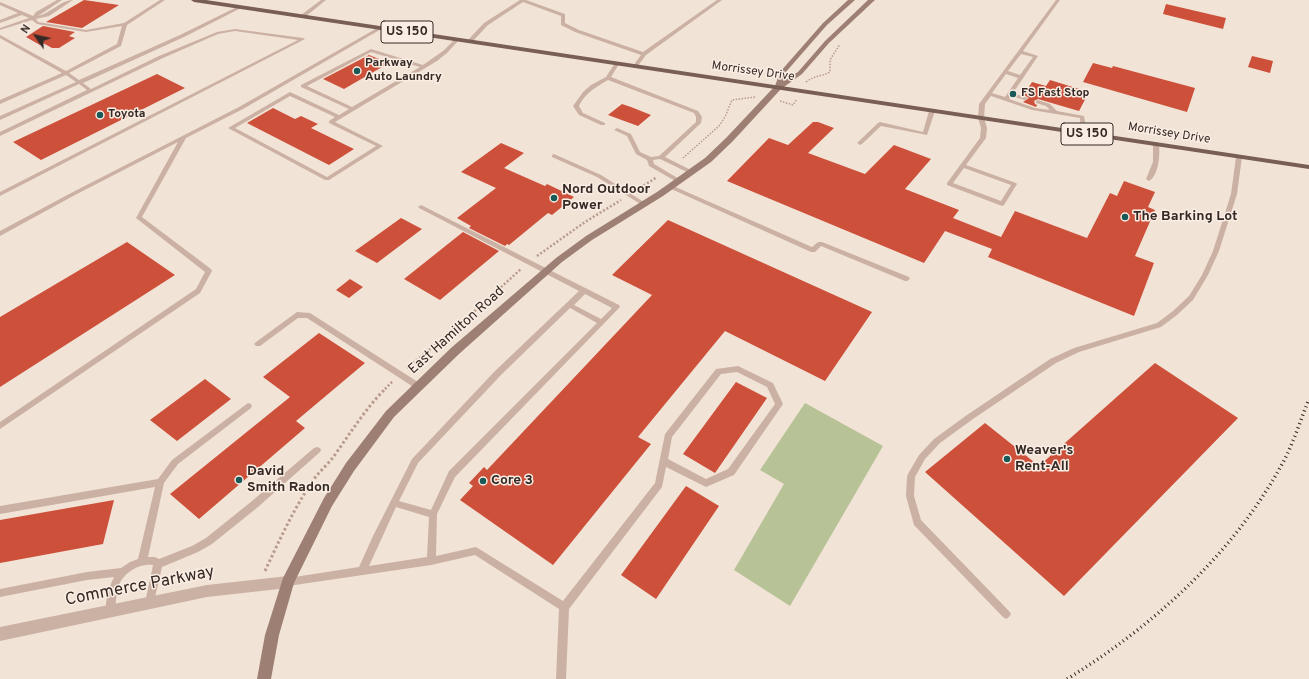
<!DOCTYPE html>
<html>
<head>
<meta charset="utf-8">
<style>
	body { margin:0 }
	#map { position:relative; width:1309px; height:679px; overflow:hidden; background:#f2e3d7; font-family:Overpass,sans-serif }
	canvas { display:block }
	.north { position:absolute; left:16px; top:16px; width:40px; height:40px; -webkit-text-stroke:3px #faede3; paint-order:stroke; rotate:304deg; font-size:11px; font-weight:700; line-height:16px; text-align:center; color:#352925 }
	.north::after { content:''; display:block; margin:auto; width:14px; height:18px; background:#352925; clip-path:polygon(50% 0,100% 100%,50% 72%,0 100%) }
</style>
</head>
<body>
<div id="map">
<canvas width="1309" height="679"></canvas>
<div class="north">N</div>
</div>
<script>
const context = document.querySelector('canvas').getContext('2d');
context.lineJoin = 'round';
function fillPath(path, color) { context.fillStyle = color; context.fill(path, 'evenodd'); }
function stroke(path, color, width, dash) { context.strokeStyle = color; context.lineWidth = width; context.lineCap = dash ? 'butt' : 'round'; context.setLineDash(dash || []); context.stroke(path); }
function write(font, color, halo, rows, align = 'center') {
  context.font = font + ' Overpass,sans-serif'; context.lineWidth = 3; context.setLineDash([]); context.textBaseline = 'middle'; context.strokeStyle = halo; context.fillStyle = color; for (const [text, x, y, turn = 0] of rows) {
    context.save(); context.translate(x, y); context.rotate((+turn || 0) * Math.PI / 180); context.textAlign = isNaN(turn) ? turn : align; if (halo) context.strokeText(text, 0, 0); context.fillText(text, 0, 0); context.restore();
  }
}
const green = new Path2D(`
	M805 403 883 446 790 606 734 570 784 484 760 470Z`);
const building = new Path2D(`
	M84 0 119 5 82 28 46 22Z
	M1166 4 1226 18 1223 29 1163 14Z
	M43 26 75 32 69 36 75 38 59 48H52L43 43 40 45 26 37Z
	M369 55 389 63 344 89 323 79Z
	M1252 56 1273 61 1270 73 1248 67Z
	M1093 63 1112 68 1113 66 1195 88 1187 112 1083 82Z
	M157 74 185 88 41 160 13 142Z
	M1050 80 1089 92 1079 111 1038 99 1034 101 1035 104 1037 105 1036 107 1023 102 1029 98 1024 95 1032 82 1046 86Z
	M622 104 631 107 651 115 638 126 608 115Z
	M273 108 295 119 301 116 318 124 311 128 354 149 329 165 247 123Z
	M813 122H818L834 128 808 153 865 174 894 145 931 159 905 189 959 210 953 218 1001 237 1015 211 1087 238 1110 193 1117 196 1124 181 1155 192 1148 207 1155 210 1135 256 1154 263 1134 316 988 257 992 249 945 231 924 263 727 181 769 138 788 145Z
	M501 143 524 153 504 168 545 186 547 184 574 197 552 215 548 213 509 245 507 244 505 246 469 228 471 226 457 218 496 188 461 172Z
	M401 218 422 229 377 263 355 251Z
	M668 220 872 312 825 381 725 331 638 437 651 444 553 565 460 500 473 486 469 483 484 467 487 470 652 295 612 275Z
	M463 232 499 251 440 300 404 279Z
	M127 242 175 275 0 387V317Z
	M350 279 363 287 349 298 336 290Z
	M319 333 365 363 296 421 305 428 199 519 170 494 290 397 263 377Z
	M1155 363 1238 418 1064 596 925 472 985 423 1039 466Z
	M205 379 231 399 177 441 150 420Z
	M736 382 767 398 715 473 683 454Z
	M686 486 719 506 656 599 621 575Z
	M114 500 103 544 0 563V520Z`);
const pathFar2 = new Path2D(`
	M806 82C815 75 821 77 830 72V60L840 44
	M780 101 793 105 797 99
	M683 158 719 126 725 117 732 100 755 97`);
const pathFar1 = new Path2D(`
	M637 190 657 177
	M537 256 585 222 621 200
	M407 368 456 328 521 269
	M385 389 393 381`);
const path = new Path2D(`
	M265 571C280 539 294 508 314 479 320 471 328 464 334 456 351 432 366 408 386 388`);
const service = new Path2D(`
	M57 0H62L38 16C51 13 61 0 73 0L49 16 36 19 38 22 86 30 124 23 160 0H165L127 25 121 46 69 73 79 80 180 35 239 6 243 7 184 37 83 83 91 89 159 56 217 32 235 29 303 38 305 39 0 196V192L298 40 235 31 218 34 163 58 0 136V132L87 90 79 84 0 120V116L76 82 66 75 0 104V100L62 73 0 38V35L66 71 117 44 122 26 86 32 37 24 32 20 0 30V28L29 18 22 15 0 23V20L18 13 0 5V2L33 16 36 12Z
	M321 0H326L305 17H301V15Z
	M520 0H526L565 14V23L579 30 643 52 717 0H722L646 55 637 67H635L633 66 641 55 575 32 561 25V16L523 2 488 25 472 42H468V40L484 23Z
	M1056 0H1060L1023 51 1038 56 1013 93 1028 98 1025 100 1011 96 1009 99 1035 108 1050 110 1046 106 1036 103V101L1038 100 1050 104 1057 111 1084 116 1087 133 1084 135 1081 133 1080 118 1032 110 991 96 985 104 984 118 987 128 986 138 966 165 1016 183 1017 184 1004 205 1002 206 947 185V183L980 138 981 128 978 118 979 104ZM1021 54 1033 57 1020 75 1008 71ZM1006 74 1018 78 1005 97 992 93ZM964 168 1011 185 1001 201 953 183Z
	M379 27 383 28 243 109 186 138 142 217 211 269 212 271 200 293 0 429V422L196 289 205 272 136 218 178 142 75 195 0 236V231L71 193 239 107Z
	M455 39 459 40 447 53 437 61 335 122 383 146 329 180H325L228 128 290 92 339 115 349 109 301 87V85L371 49 423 65 443 51ZM371 52 420 67 352 107 307 86ZM290 96 335 117 329 121V123L376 146 327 177 235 128Z
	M615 63 619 64 611 77 698 111 702 117 701 123 665 157 693 171V173H689L660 159 653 160 654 164 681 180V182H677L649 166 647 160 636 154 627 136 614 130 617 128 631 134 640 152 651 157 659 156 696 122V117L694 113 608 80C596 87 585 93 579 106L583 113 605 123V125H601L579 115 573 106 583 92 591 85 606 77Z
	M932 109 935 111 927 135 881 126 862 144 860 145 857 143 878 123 880 122 923 132 929 111Z
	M1156 142 1159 144C1160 155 1159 175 1149 181L1146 179 1153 162V144Z
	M554 154 601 175 647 204 646 205H642L597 177 552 157V155Z
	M1239 155 1242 157 1237 194 1219 251 1208 275 1193 300 1177 315 1161 327 1079 352 1056 363 973 419 940 443 925 459 915 477 914 496 921 520 1009 611 1011 614 1009 617 1006 619 1003 617 914 525 906 496 907 477 908 474 919 455 934 439 967 415 1050 359 1074 348 1157 323 1173 311 1189 296 1202 275 1213 251 1231 194 1236 157Z
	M671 185 812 247 818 242H822L909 277 910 279 907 281H905L821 246 815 252H811L669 188V186Z
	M421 205 619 305 620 307 455 477 437 514 436 556 476 547 563 601 655 483 665 434 716 369 738 366 773 383 783 404 734 475 706 487 666 467 662 487 569 609 566 679H556L559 609 475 555 431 565 288 586 285 585 284 582 285 579 288 578 359 567 373 536 412 459 495 371 579 291 419 208 418 207ZM585 294 612 308 601 319 574 305ZM570 308 597 323 449 471 431 510 399 501 418 463 501 375ZM737 372 767 387 775 404 728 469 706 479 668 459 672 437 721 374ZM396 507 429 517 427 557 369 566Z
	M297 312 310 313 421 384 422 386 421 388H415L307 318H298L260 346H256L254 344 256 342Z
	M248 403 251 404 252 406 251 408 178 464 164 483 148 557H155L159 559 192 546 206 538 252 501 314 448 317 447 320 448 321 450 320 452 258 507 212 544 198 552 162 567 153 606 150 608 147 606 145 603 153 565C140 563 124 572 119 585 116 593 116 603 115 611L113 614 110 616 107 614C103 606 110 585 114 577L87 580 0 597V589L87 572 121 568 130 562 138 559 155 487 0 514V506L158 479 172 460Z`);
const tertiary = new Path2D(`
	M288 576 293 578 294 582 293 586 288 588 207 597 0 641V627L207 585Z`);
const secondary = new Path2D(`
	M848 0H855L827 25 785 73 783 81 798 72 825 41 868 0H875L829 43 802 74 781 89 732 142 711 162 663 196 592 240 562 262 459 354 394 417 354 471 332 506 294 583 279 635 271 679H257L265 635 283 578 324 498 346 463 386 411 451 348 556 258 586 236 657 192 705 158 726 138 775 86 780 72 823 23Z`);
const primary = new Path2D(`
	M191 0H206L1309 165V169L194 2Z`);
const rail = new Path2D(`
	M1067 679C1152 627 1232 555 1281 466 1293 445 1300 421 1309 399`);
const markers = [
	[357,71,4,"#195957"],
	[1013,94,4,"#195957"],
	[100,115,4,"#195957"],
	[554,198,4,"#195957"],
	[1125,217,4,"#195957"],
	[1007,459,4,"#195957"],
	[239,480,4,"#195957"],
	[483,481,4,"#195957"]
];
const farPoinames = [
	["Parkway",365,64],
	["Auto Laundry",365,78],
	["FS Fast Stop",1021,94],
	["Toyota",108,115]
];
const farStreetnames = [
	["Morrissey Drive",753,72,8],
	["Morrissey Drive",1169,134,9]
];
const shields = [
	[407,32,52],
	[1087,134,52]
];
const shieldNames = [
	["US 150",407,32],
	["US 150",1087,134]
];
const poiNames = [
	["Nord Outdoor",562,190],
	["Power",562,206],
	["The Barking Lot",1133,217],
	["Weaver's",1015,451],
	["Rent-All",1015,467],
	["David",247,472],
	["Smith Radon",247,488],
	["Core 3",491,481]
];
const streetNames = [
	["East Hamilton Road",457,331,-42]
];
const nearStreetnames = [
	["Commerce Parkway",140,587,-11]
];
fillPath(green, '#b7c296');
fillPath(building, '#cd503a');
stroke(pathFar2, '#b79b8d', 1.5, [1.5, 1.5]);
stroke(pathFar1, '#b79b8d', 2.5, [2, 2]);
stroke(path, '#b79b8d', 3, [2.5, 2.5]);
fillPath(service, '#cbb1a3');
fillPath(tertiary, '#cbb1a3');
fillPath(secondary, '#9e7f74');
fillPath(primary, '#785e55');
stroke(rail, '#352925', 3.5, [1, 3.5]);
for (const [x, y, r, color] of markers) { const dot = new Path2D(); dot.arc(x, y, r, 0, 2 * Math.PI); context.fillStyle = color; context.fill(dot); stroke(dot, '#faede3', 1.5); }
write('bold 12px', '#352925', '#faede3', farPoinames, 'left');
write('12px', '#352925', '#faede3', farStreetnames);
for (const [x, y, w] of shields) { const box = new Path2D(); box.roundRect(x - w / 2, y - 11, w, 22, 3); context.fillStyle = '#faede3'; context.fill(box); stroke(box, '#352925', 1); }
write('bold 13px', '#352925', null, shieldNames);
write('bold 14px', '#352925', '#faede3', poiNames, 'left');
write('14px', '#352925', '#faede3', streetNames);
write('17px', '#352925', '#faede3', nearStreetnames);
</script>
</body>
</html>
